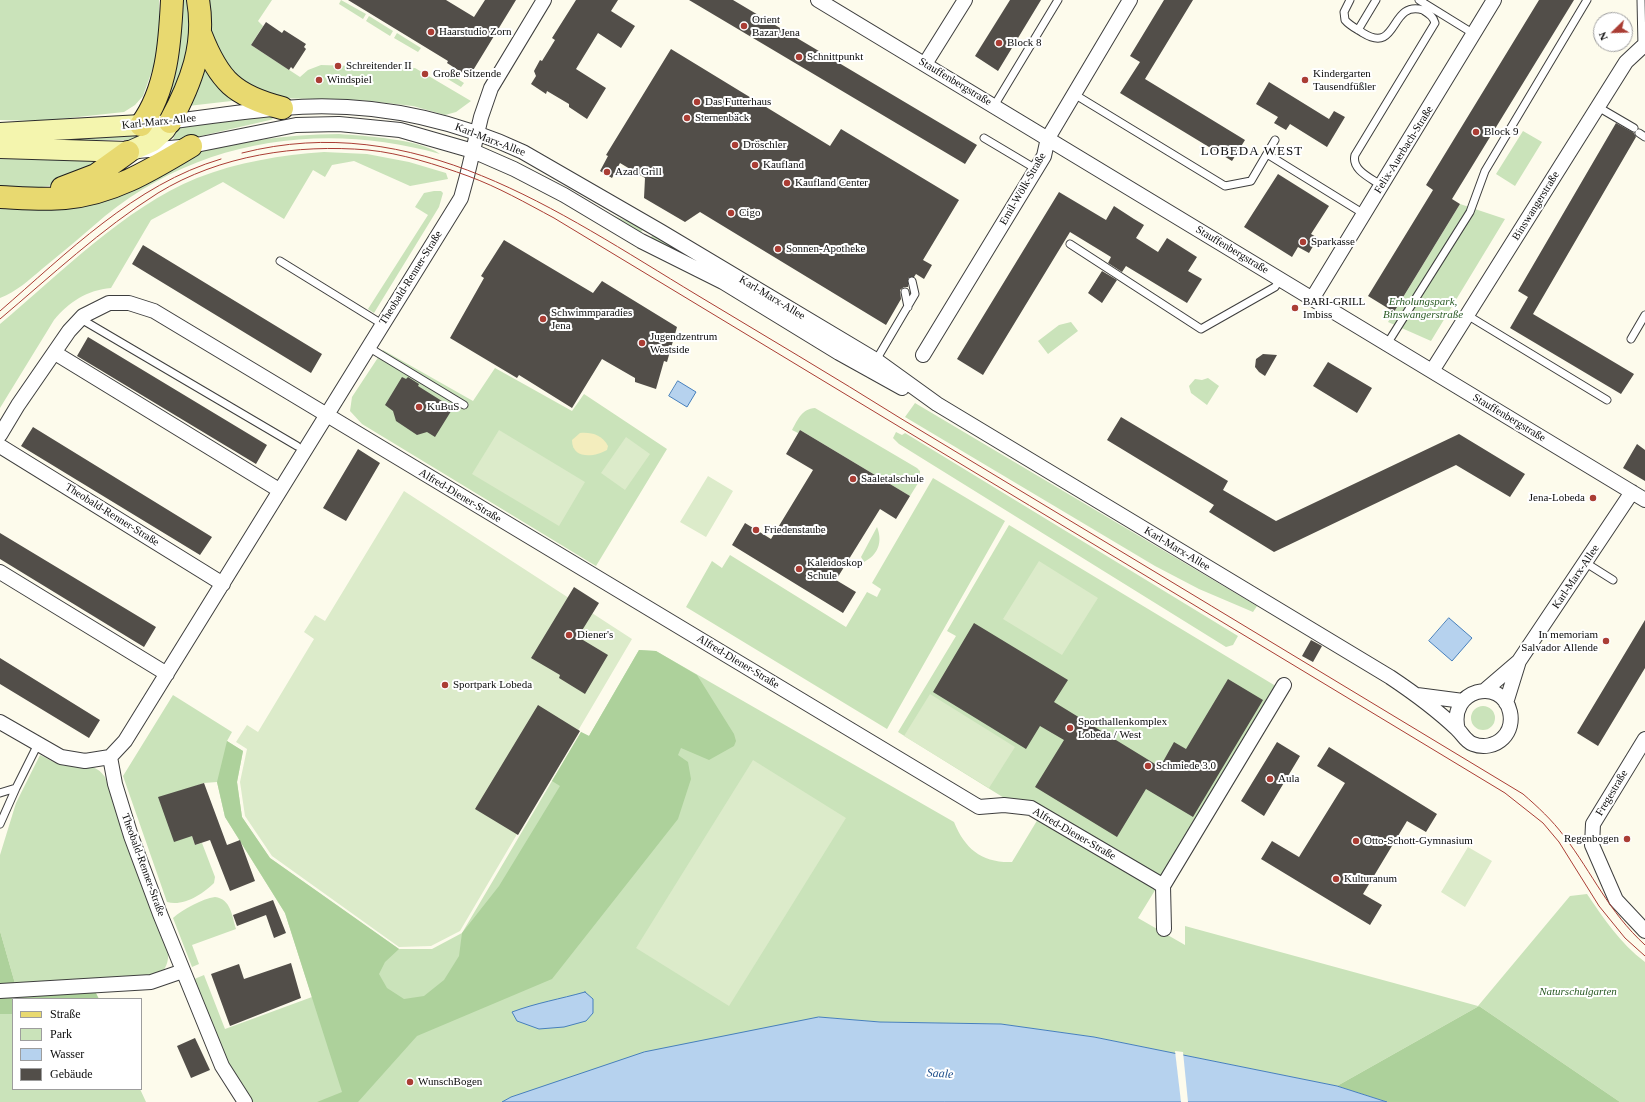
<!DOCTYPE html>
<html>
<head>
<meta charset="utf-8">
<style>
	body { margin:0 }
	#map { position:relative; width:1645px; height:1102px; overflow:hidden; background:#fdfbec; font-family:"Times New Roman",serif }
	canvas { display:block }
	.legend { position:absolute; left:12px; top:998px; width:130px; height:92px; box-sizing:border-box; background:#fff; border:1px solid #9d9d9d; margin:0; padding:5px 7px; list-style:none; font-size:12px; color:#0b0b0b }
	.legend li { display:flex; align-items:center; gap:8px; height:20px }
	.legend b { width:20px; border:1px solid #9d9d9d }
	.north { position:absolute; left:1593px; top:12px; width:40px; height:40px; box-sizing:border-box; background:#fff; border:1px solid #9d9d9d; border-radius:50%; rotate:247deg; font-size:11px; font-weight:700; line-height:16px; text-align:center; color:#0b0b0b }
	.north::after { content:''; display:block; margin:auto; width:14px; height:18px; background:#aa3d34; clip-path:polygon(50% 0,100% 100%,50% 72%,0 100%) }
</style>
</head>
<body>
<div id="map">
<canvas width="1645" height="1102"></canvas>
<ul class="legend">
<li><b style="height:5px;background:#e8d970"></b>Straße</li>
<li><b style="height:11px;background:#cae3ba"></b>Park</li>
<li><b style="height:11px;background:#b6d2ee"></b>Wasser</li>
<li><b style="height:11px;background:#524e49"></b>Gebäude</li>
</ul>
<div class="north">N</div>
</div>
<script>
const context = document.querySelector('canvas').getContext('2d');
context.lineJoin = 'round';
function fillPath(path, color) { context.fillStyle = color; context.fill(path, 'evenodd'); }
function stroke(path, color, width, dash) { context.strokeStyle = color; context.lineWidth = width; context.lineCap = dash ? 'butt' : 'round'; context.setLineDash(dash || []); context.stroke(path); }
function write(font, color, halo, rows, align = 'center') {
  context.font = font + ' "Times New Roman",serif'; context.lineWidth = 4; context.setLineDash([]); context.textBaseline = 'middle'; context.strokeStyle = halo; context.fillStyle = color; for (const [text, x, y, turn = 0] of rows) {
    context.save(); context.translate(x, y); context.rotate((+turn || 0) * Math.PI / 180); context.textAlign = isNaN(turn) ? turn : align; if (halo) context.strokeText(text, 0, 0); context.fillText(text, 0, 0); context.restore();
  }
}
const green = new Path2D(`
	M0 0H159L160 31 154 65 143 96 135 105 124 112 41 121 0 120Z
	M181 0H190L193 49 169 108 164 109Z
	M209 0H272L258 21 263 26 251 45 300 77 308 70 321 65 415 68 471 101 456 112 445 115 413 106 360 100 272 98 256 92 223 66 210 30Z
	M341 0 366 14 363 19 339 4Z
	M369 16 393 31 390 36 366 21Z
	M397 33 421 48 418 52 394 38Z
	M204 56 240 100 188 106Z
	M444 70 464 83 461 87 441 75Z
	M271 116 273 119 270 120 179 141 175 142 173 140 177 128 181 125Z
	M153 128 139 138 130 140H64L67 137Z
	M1523 131 1542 142 1515 186 1496 174Z
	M339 134C364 136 420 139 440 154 323 121 200 139 105 216 84 234 63 252 42 269 29 280 16 292 0 298V202L11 203C118 173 227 134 339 134Z
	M324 152 367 154 409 162 446 173 448 179 410 186 354 161 332 165 325 177 313 170 284 219 223 182 151 220 111 288C87 290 69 302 54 320L0 408V324C60 274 124 208 197 178 238 162 281 155 324 152Z
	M0 154 114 157 60 184 23 190 0 189Z
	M434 191H441L443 193 439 207 374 313 368 309 428 215 415 207 424 193Z
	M1460 204 1505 219 1431 341 1388 322Z
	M612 215 644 228 639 235 610 216Z
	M654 232 678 250H675L649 241Z
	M1071 322 1078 331 1048 354 1038 341 1059 325Z
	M383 350 473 401 495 368 572 411 584 394 667 449 596 566 362 424 350 411 352 397Z
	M1208 378 1219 386 1207 405 1191 393 1189 386 1195 379 1202 380Z
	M915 403 1257 606 1253 612 1199 589 1155 566 905 417Z
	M815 408 917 468 920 471V480L910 496 800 430 798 433 792 430C798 419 802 409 815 408Z
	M896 432 902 435 905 433 1238 636 1233 645 1226 647 899 444 893 438Z
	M933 478 1005 521 887 729 686 607 712 561 722 568 730 555 846 627 867 592 877 597 881 589 872 583Z
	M1009 525 1279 688 1138 918 1185 945V926L1478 1006 1570 896 1587 894C1604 919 1620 943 1645 962V1102H1620L1479 1006 1337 1086 1094 1037 1001 1024 880 1022 819 1017 512 1097 502 1102H250L236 1083 192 980 204 975 225 1029 312 997 285 913 225 817 217 782 204 783 177 793 195 845 202 843 215 877 214 883C203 894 183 907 167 902L123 776 173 695 232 732 227 741 243 751 237 782 242 817 270 858 399 949H432L462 933 581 732 589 736 639 650 656 651 954 822C965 849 982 863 1012 862L1038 819 898 732 956 636 947 631Z
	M877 527C883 542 878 555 864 562L861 557Z
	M1471 718a12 12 0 1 1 24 0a12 12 0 1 1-24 0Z
	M40 755C47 758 54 763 61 765 79 769 93 760 105 777L168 947C169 958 168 967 160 974L16 987 0 931V855L16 803Z
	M215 897C231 899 232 916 236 929L192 945 199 964 192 967 173 918C183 909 202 899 215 897Z
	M0 1014H13V1089H140L146 1102H0Z`);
const forest = new Path2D(`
	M639 650 656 651 697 675 734 734 736 741 734 746 709 760 681 748 678 755 688 762 691 779 678 819 552 979 417 1036 358 1102H317L342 1092 285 913 225 817 217 782 227 741 243 751 237 782 242 817 270 858 399 949 385 962 379 974 387 988 404 999 424 996 444 980 459 956 462 933 499 886 560 786 552 781 581 732 589 736Z
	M0 931 16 987H0Z
	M95 991 99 999H13V1014H0V996Z
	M1479 1006 1620 1102H1387L1337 1086Z`);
const sand = new Path2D(`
	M580 433C592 432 602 435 608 446L607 450C595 457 572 460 572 440Z`);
const pitch = new Path2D(`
	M499 430 585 482 559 526 472 474Z
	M626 437 650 454 625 490 601 473Z
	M708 476 733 491 706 537 680 522Z
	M404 491 632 639 460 931 431 946 399 947 272 856 245 816 240 782 247 749 236 742 247 725 258 732 314 639 304 632 315 615 325 621Z
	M1039 561 1098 598 1062 655 1003 619Z
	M930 694 1015 747 989 788 904 736Z
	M753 760 846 818 729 1006 636 948Z
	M1468 847 1492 861 1465 907 1441 892Z`);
const water = new Path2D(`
	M678 381 696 392 687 407 669 396Z
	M1449 618 1472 638 1452 661 1429 641Z
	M585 992 593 999V1013L586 1021 564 1027 539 1029 517 1021 512 1012C536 1003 560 999 585 992Z
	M819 1017 880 1022 1001 1024 1094 1037 1337 1086 1387 1102H502L511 1097 644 1052Z`);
const pier = new Path2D(`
	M1175 1051 1183 1052 1188 1102H1181Z`);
const building = new Path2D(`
	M348 0H446L474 17 485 0H516L469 77 447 63 448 61Z
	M576 0H618L611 11 635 26 621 48 598 33 576 69 606 88 587 119 569 107V104L547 91 546 94 531 84 536 76 534 71 540 60 542 61 555 40 552 38Z
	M689 0H733L977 145 965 164Z
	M1010 0H1041L998 71 975 56Z
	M1164 0H1193L1145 79 1245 140 1232 161 1120 93 1140 62 1130 56Z
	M1539 0H1574L1452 199 1460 204 1394 312 1368 296 1433 190 1426 185Z
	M266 22 282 33 284 30 306 44 304 47 306 49 293 69 291 67 289 70 251 45Z
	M671 49 830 146 841 129 959 200 923 260 932 265 924 279 916 274 914 277 908 278V287H904L900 290 901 299 886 325 700 212 685 222 644 198 645 178 620 163 612 178 600 171 608 156 606 155Z
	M1269 82 1329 119 1334 111 1345 117 1327 147 1290 124 1286 130 1274 123 1278 117 1256 104Z
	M1616 123 1634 133 1636 137 1533 314 1634 374 1621 394 1510 328 1528 297 1518 291Z
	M1278 174 1329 206 1311 234 1318 238 1309 253 1298 247 1292 257 1244 227Z
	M1059 192 1106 220 1114 206 1134 219 1144 225 1136 238 1158 252 1167 238 1197 257 1188 271 1202 279 1187 303 1126 266 1122 272 1108 263 1111 257 1070 232 983 375 957 359Z
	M504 240 593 293 602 281 677 327 667 362 664 361 656 389 635 382V378L602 359 572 408 519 375 517 378 450 338 484 278 481 276Z
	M143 245 322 354 311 373 132 264Z
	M1102 271 1117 280 1102 303 1088 293Z
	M88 337 267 445 256 464 77 356Z
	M1263 354 1277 355 1265 376 1259 372 1255 367 1256 359Z
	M1328 362 1372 388 1357 413 1313 386Z
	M402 377 406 379 408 377 419 384 418 386 453 408 435 437 427 432 417 435 396 421 393 411 385 405Z
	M1121 417 1228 481 1223 490 1276 521 1459 434 1525 474 1510 497 1456 465 1274 552 1209 512 1214 505 1107 440Z
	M33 427 212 537 200 555 21 446Z
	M800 430 910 496 896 519 880 509 836 580 856 592 843 613 732 545 745 523 771 539 813 470 786 454Z
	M1637 444 1645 450V481L1623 468Z
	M358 449 380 463 346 521 323 508Z
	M0 533 156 627 144 647 0 559Z
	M574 587 599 603 578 637 608 655 585 694 559 678 560 675 531 658Z
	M1645 620V668L1598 746 1577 733Z
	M974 623 1068 680 1054 702 1160 767 1174 742 1186 749 1228 679 1263 700 1193 817 1146 789 1117 837 1035 787 1064 740 1040 726 1026 749 933 692Z
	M1311 640 1322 646 1313 662 1302 656Z
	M0 658 100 720 89 738 0 684Z
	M538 705 580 731 518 835 475 809Z
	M1277 742 1300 756 1264 816 1241 801Z
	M1329 747 1437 814 1426 832 1407 821 1363 894 1382 905 1370 925 1261 859 1272 841 1299 857 1345 783 1317 766Z
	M204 783 227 845 240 840 255 881 230 891 210 840 195 845 192 836 174 842 158 797Z
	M273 900 286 933 274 938 266 915 237 926 233 915Z
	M291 963 301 998 230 1026 211 974 239 964 244 979Z
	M195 1038 210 1070 191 1078 177 1046Z`);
const service = new Path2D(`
	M1350 0 1344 12 1345 20C1350 26 1357 29 1363 33 1399 55 1389 0 1423 10 1429 14 1433 16 1435 23L1355 155C1351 170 1371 178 1382 186
	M1419 0 1474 34
	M1641 0 1642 47
	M1358 30 1376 0
	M1074 94 1225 186 1251 181 1275 140
	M994 106 1058 0
	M1598 107 1634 128
	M1639 133 1645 137
	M984 138 1036 169
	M1267 154 1364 214
	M1070 244 1201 329 1275 287 1280 279
	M280 261 382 324
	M905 292 908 307
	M1467 315 1607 400
	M81 319 297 446
	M1631 339 1645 315
	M1387 344 1470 212 1485 171 1587 0
	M368 347 464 405
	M875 362 915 294 912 281
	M1586 563 1613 580
	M0 793 16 788 38 744
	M0 824 16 788`);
const minor = new Path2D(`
	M818 0 1645 500
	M925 64 965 0
	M141 125C188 120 235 112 283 108 366 101 447 117 523 152L660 231 876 360 937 404 1390 677C1414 693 1437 710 1457 729 1463 734 1465 741 1473 744 1483 748 1495 746 1503 738 1510 731 1512 721 1510 712 1502 676 1447 689 1458 730
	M138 151 191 146 296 125 339 124 400 130 473 151 514 169 564 195 641 241 723 282 839 353 902 388
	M1312 299 1494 0
	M55 353 279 490
	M923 355 1044 156 1048 138 1130 0
	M1432 371 1626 62 1642 47H1645
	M0 435 18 405 69 331 83 316 109 303H129L154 311 979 807 1004 805 1031 808 1157 882 1163 886 1164 929
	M0 446 223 584
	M0 572 167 674
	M1484 691 1519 661 1632 492
	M1417 695 1463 701
	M1506 703 1519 661
	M0 722 61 757 85 761 110 757 125 741 461 198 467 176 481 117 491 88 544 0
	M1645 739 1593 824 1592 845 1616 900 1645 931
	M110 757 115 784 131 836 160 914 222 1066 245 1102
	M1163 886 1284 685
	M0 991 151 982 183 971`);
const secondary = new Path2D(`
	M0 133 141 125
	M0 148 128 152 153 141 165 130 170 122`);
const primary = new Path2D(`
	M201 35C219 81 235 96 282 108
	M170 122C191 83 206 45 198 0
	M141 125C167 90 170 42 172 0
	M62 188 96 175 128 152
	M0 197C22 198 43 200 65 198 112 194 151 170 191 146`);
const tram = new Path2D(`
	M242 153C415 109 556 210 697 295 765 336 833 376 900 418L1523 794C1538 807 1552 820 1564 836 1593 874 1608 911 1645 945
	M0 311C66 254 135 184 221 159
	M0 319C51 276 101 229 158 193 220 155 297 144 368 150 400 153 438 165 468 176 498 187 526 203 554 218L1505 793 1543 823 1559 842 1599 906 1625 938 1645 956`);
const markers = [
	[744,26,4,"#aa3d34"],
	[431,32,4,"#aa3d34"],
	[999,43,4,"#aa3d34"],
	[799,57,4,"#aa3d34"],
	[338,66,4,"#aa3d34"],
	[425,74,4,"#aa3d34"],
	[319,80,4,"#aa3d34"],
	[1305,80,4,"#aa3d34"],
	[697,102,4,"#aa3d34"],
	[687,118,4,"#aa3d34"],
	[1476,132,4,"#aa3d34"],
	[735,145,4,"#aa3d34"],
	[755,165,4,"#aa3d34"],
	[607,172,4,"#aa3d34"],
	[787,183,4,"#aa3d34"],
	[731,213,4,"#aa3d34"],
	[1303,242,4,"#aa3d34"],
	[778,249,4,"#aa3d34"],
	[1295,308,4,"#aa3d34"],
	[543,319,4,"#aa3d34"],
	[642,343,4,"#aa3d34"],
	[419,407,4,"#aa3d34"],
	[853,479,4,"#aa3d34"],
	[1593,498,4,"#aa3d34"],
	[756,530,4,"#aa3d34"],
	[799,569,4,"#aa3d34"],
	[569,635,4,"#aa3d34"],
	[1606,641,4,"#aa3d34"],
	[445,685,4,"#aa3d34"],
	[1070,728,4,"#aa3d34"],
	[1148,766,4,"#aa3d34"],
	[1270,779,4,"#aa3d34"],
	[1627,839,4,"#aa3d34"],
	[1356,841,4,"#aa3d34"],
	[1336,879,4,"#aa3d34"],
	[410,1082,4,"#aa3d34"]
];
const poiNames = [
	["Orient",752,20],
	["Bazar Jena",752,33],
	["Haarstudio Zorn",439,32],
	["Block 8",1007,43],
	["Schnittpunkt",807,57],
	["Schreitender II",346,66],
	["Große Sitzende",433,74],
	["Kindergarten",1313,74],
	["Tausendfüßler",1313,87],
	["Windspiel",327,80],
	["Das Futterhaus",705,102],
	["Sternenbäck",695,118],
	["Block 9",1484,132],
	["Dröschler",743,145],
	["Kaufland",763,165],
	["Azad Grill",615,172],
	["Kaufland Center",795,183],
	["Cigo",739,213],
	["Sparkasse",1311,242],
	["Sonnen-Apotheke",786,249],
	["BARI-GRILL",1303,302],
	["Imbiss",1303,315],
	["Schwimmparadies",551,313],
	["Jena",551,326],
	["Jugendzentrum",650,337],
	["Westside",650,350],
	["KuBuS",427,407],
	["Saaletalschule",861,479],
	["Jena-Lobeda",1585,498,"right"],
	["Friedenstaube",764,530],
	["Kaleidoskop",807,563],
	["Schule",807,576],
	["Diener's",577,635],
	["In memoriam",1598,635,"right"],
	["Salvador Allende",1598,648,"right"],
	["Sportpark Lobeda",453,685],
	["Sporthallenkomplex",1078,722],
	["Lobeda / West",1078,735],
	["Schmiede 3.0",1156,766],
	["Aula",1278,779],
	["Regenbogen",1619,839,"right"],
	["Otto-Schott-Gymnasium",1364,841],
	["Kulturanum",1344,879],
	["WunschBogen",418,1082]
];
const streetNames = [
	["Stauffenbergstraße",955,82,31],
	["Karl-Marx-Allee",159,122,-6],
	["Karl-Marx-Allee",490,140,21],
	["Felix-Auerbach-Straße",1404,150,-58],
	["Emil-Wölk-Straße",1023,189,-60],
	["Binswangerstraße",1536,206,-58],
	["Stauffenbergstraße",1232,250,31],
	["Theobald-Renner-Straße",411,278,-58],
	["Karl-Marx-Allee",772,298,31],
	["Stauffenbergstraße",1509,418,31],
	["Alfred-Diener-Straße",460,496,31],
	["Theobald-Renner-Straße",112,515,32],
	["Karl-Marx-Allee",1177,549,31],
	["Karl-Marx-Allee",1576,577,-56],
	["Alfred-Diener-Straße",738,662,31],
	["Fregestraße",1612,793,-59],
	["Alfred-Diener-Straße",1074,834,30],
	["Theobald-Renner-Straße",143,865,70]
];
const parkNames = [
	["Erholungspark,",1423,302],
	["Binswangerstraße",1423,315],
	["Naturschulgarten",1578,992]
];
const waterNames = [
	["Saale",940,1074,4]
];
const quarterNames = [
	["LOBEDA WEST",1252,152]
];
fillPath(green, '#cae3ba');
fillPath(forest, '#add19b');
fillPath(sand, '#f3edbd');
fillPath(pitch, '#dcebca');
fillPath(water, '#b6d2ee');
stroke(water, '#467fbc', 1);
fillPath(pier, '#fdfbec');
fillPath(building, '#524e49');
stroke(service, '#3e3e3e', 9);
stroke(minor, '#3e3e3e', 16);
stroke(secondary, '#2d2d2d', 22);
stroke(primary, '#1c1c1c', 24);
stroke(service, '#fff', 7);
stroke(minor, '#fff', 14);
stroke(secondary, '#f4f5ae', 20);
stroke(primary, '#e8d970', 22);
stroke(tram, '#aa3d34', 1);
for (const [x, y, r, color] of markers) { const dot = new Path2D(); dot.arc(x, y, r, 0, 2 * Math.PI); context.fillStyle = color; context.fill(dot); stroke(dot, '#fff', 1.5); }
write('11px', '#0b0b0b', '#fff', poiNames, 'left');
write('11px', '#0b0b0b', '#fff', streetNames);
write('italic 11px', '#295a24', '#fff', parkNames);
write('italic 12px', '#24538d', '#fff', waterNames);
context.letterSpacing = '1px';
write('13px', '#0b0b0b', '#fff', quarterNames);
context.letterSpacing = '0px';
</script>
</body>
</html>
